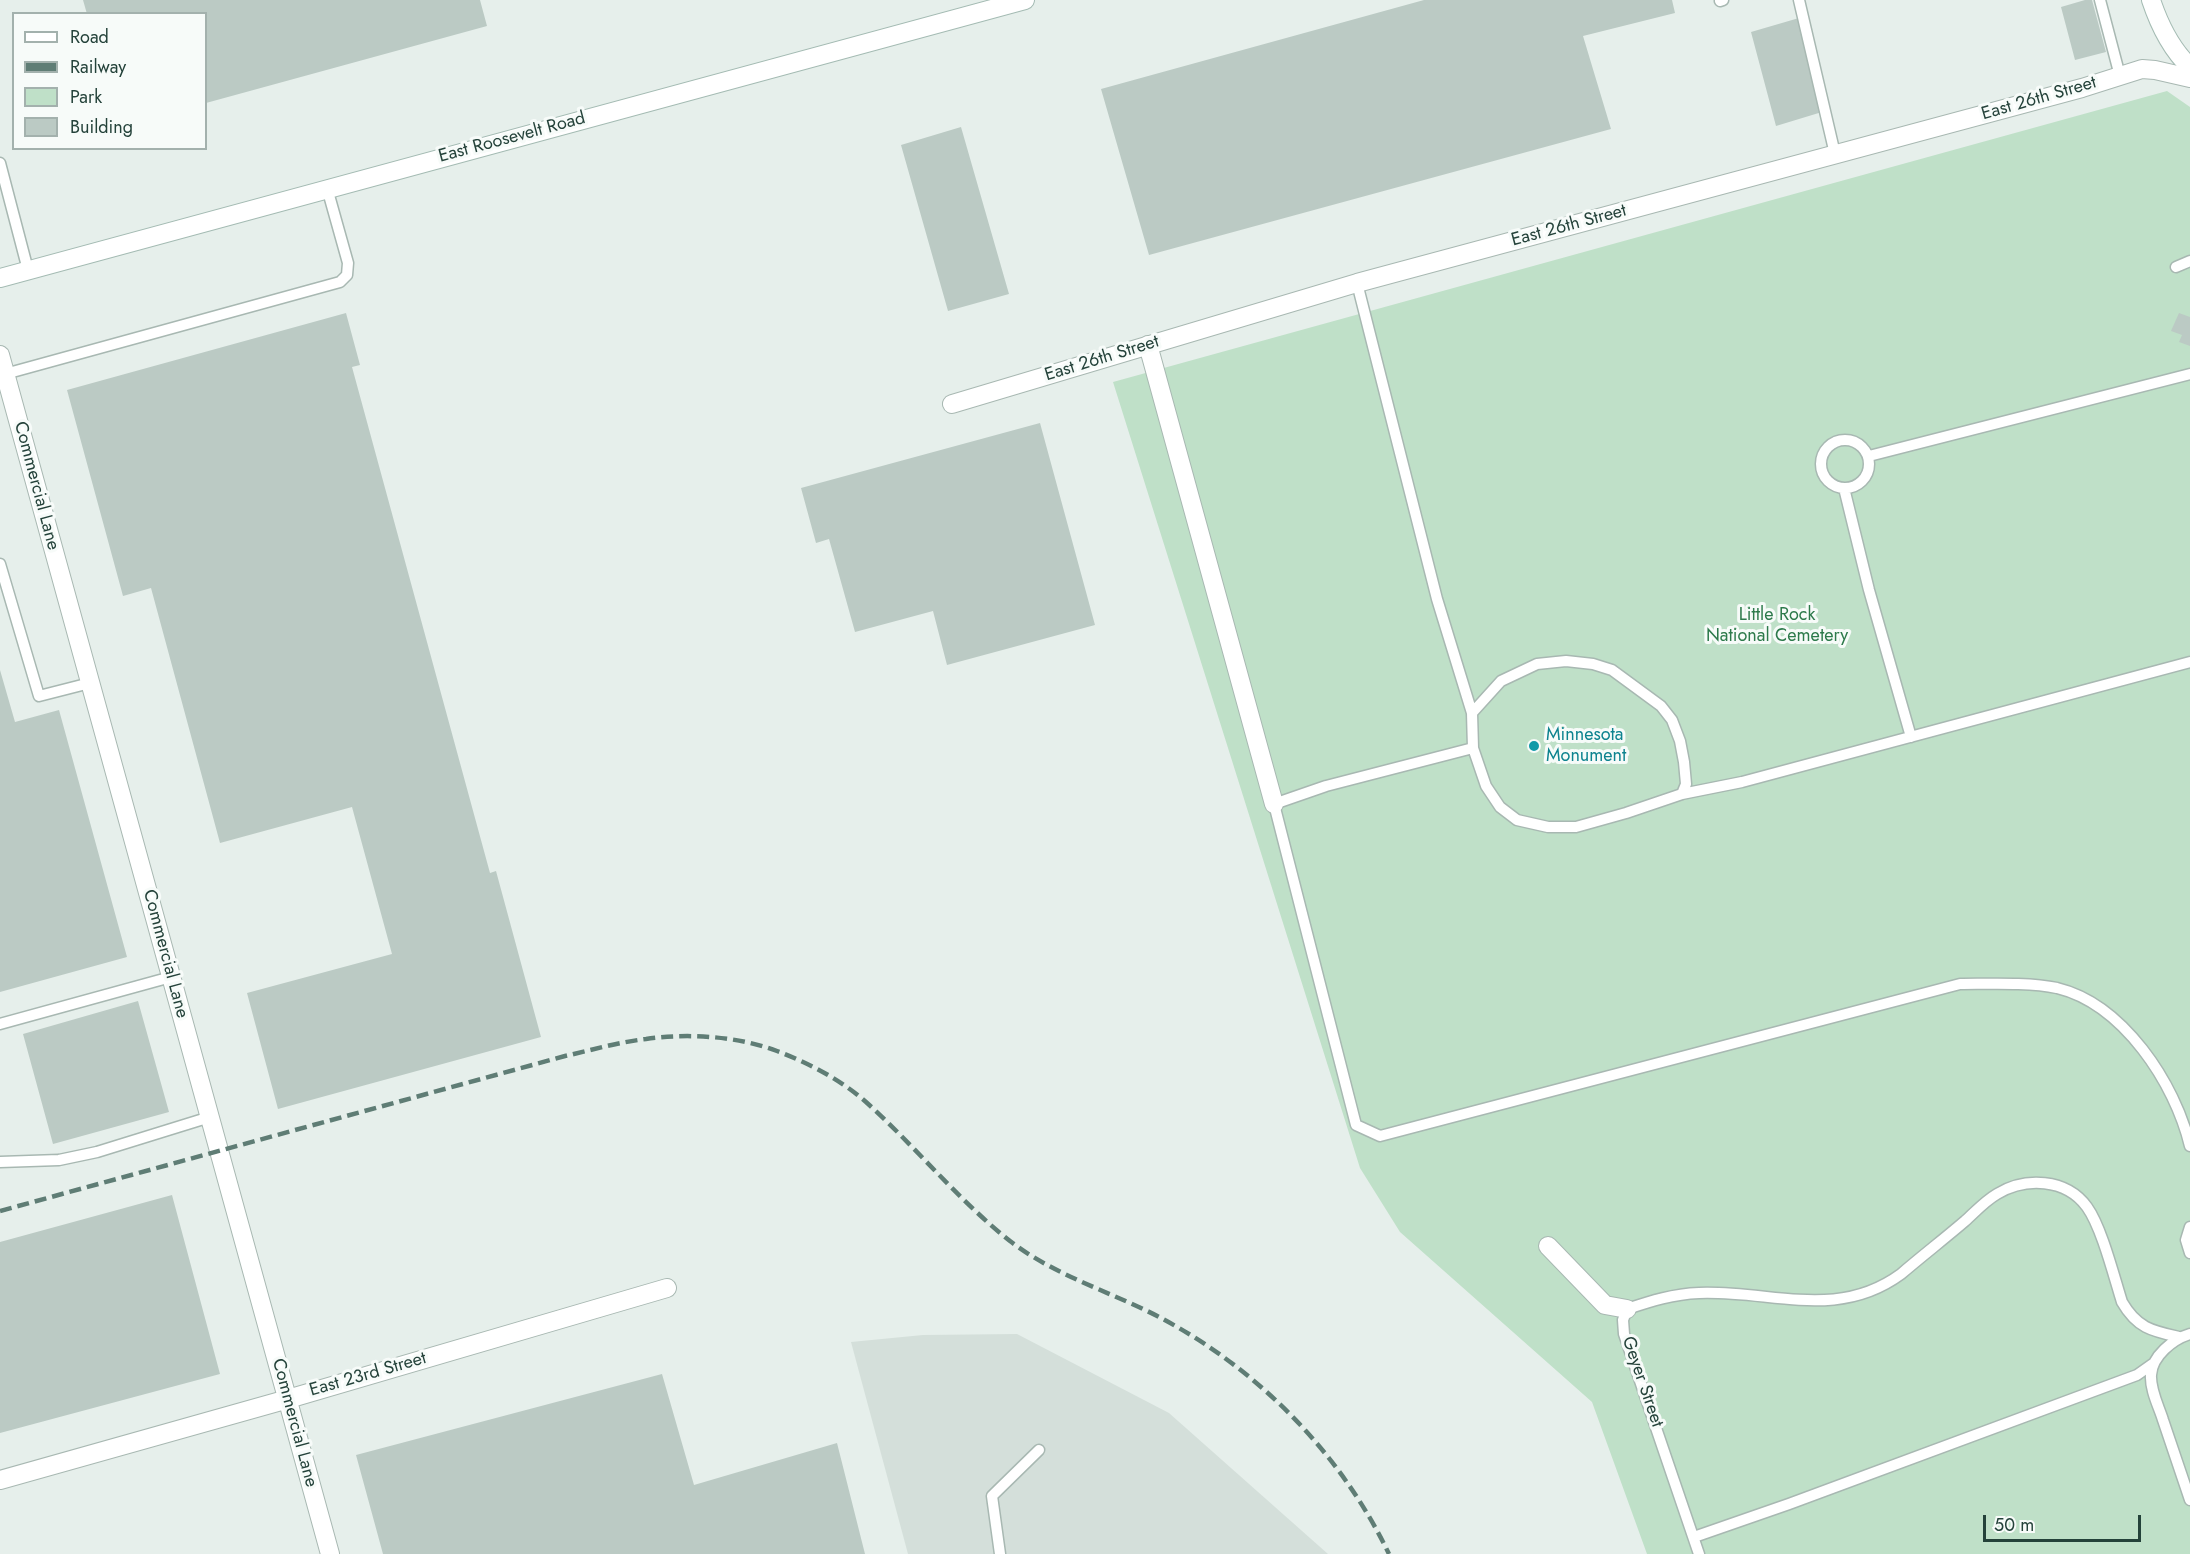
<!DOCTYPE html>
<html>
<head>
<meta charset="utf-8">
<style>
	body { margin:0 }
	#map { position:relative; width:2190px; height:1554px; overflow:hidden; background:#e6efeb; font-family:Jost,sans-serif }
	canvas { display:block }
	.legend { position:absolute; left:12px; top:12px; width:195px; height:138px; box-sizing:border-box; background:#f7fbf9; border:2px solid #a3b1ad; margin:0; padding:8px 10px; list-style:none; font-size:18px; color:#24423a }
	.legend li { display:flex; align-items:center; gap:12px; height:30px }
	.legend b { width:30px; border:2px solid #a3b1ad }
	.scale { position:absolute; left:1983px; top:1515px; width:158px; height:27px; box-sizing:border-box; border:3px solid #24423a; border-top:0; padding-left:8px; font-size:18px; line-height:21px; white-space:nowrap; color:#24423a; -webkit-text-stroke:4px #f7fbf9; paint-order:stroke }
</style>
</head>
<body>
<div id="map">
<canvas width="2190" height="1554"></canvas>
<ul class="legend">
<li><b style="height:8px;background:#fff"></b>Road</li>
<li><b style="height:8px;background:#5f7d75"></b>Railway</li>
<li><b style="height:16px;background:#bfe0c8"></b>Park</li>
<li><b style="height:16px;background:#bbcac4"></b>Building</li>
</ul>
<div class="scale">50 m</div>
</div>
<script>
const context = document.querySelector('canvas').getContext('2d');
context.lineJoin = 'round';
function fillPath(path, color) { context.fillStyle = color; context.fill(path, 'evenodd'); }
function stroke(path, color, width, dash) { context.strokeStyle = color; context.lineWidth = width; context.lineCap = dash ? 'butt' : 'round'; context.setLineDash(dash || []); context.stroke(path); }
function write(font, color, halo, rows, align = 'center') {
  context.font = font + ' Jost,sans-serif'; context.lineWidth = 6; context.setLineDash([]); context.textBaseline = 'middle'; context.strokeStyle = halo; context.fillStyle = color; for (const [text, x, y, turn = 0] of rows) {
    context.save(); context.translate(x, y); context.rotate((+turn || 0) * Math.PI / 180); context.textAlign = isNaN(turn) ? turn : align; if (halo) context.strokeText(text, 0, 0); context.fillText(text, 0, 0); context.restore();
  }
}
const built = new Path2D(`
	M1017 1334 1169 1413 1328 1554H908L851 1342 923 1335Z`);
const green = new Path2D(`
	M2167 91 2190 107V1554H1647L1592 1402 1400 1232 1360 1168 1113 382Z`);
const building = new Path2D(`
	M83 0H480L487 26 206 103V14H87Z
	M1424 0H1672L1675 13 1583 36 1611 129 1149 255 1101 89Z
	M2085 0H2092L2106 52 2075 60 2061 7Z
	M1799 18 1822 112 1776 126 1751 32Z
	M961 127 1009 294 948 311 901 145Z
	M346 313 360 365 352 367 490 873 496 871 541 1037 278 1109 247 993 392 954 352 807 220 843 151 588 123 596 67 390Z
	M2179 313 2190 317V346L2179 342 2182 335 2171 331Z
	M1040 423 1095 625 947 665 933 611 855 632 829 539 816 543 801 488Z
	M0 670 15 722 59 710 127 957 0 992Z
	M138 1001 169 1112 53 1144 23 1034Z
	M172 1195 220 1374 0 1433V1242Z
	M662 1374 694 1485 837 1443 865 1554H383L356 1455Z`);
const lane = new Path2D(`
	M1799 0 1835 154
	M2100 0 2120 76
	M1720 1 1723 0
	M0 163 28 270
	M2176 267 2190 261
	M1357 283 1437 599 1472 713
	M5 374 340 282 347 275 348 263 327 188
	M1821 464a24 24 0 1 1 48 0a24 24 0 1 1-48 0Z
	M1869 456 2190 374
	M1844 488 1869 590 1911 737
	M0 564 39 696 90 683
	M1473 748 1326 786 1274 804 1356 1125 1380 1136 1960 984C1988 984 2029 982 2057 988 2123 1004 2175 1083 2190 1146
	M1682 794 1686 784 1684 762 1680 741 1672 720 1661 706 1612 670 1593 664 1566 661 1537 664 1501 681 1472 713 1473 748 1486 786 1500 807 1517 820 1548 827H1576L1626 813 1682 794 1742 782 2190 662
	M0 1024 171 977
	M0 1162 59 1160 97 1152 210 1117
	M2190 1227 2186 1240 2190 1253
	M2190 1334C2173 1339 2152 1356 2151 1375 2150 1390 2159 1407 2163 1420 2172 1447 2181 1474 2190 1500
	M1694 1537 1789 1504 2137 1375 2154 1363
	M1000 1554 992 1496 1039 1450
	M1699 1554 1624 1334 1623 1320 1627 1309C1651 1301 1673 1294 1699 1293 1771 1290 1837 1321 1901 1274 1922 1256 1944 1239 1965 1221 1975 1212 1985 1201 1997 1194 2025 1177 2066 1178 2087 1207 2102 1228 2114 1277 2122 1302 2137 1328 2152 1331 2179 1337`);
const street = new Path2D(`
	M1148 345 1274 804
	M0 355 330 1554
	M952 404 1357 283 2082 88 2142 69 2155 70 2190 78
	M1548 1246 1605 1305 1627 1309
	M0 1480 288 1399 667 1288`);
const secondary = new Path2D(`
	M2151 0C2159 24 2171 49 2190 67
	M0 278 1025 0`);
const rail = new Path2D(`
	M0 1211 565 1056C592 1050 619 1042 646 1039 688 1033 737 1036 777 1051 809 1063 841 1080 866 1102 916 1147 958 1200 1010 1241 1055 1276 1112 1292 1161 1318 1259 1370 1341 1454 1389 1554`);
const markers = [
	[1534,746,6,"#0f9aa8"]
];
const streetNames = [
	["East 26th Street",2039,99,-16],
	["East Roosevelt Road",512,138,-15],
	["East 26th Street",1569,226,-15],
	["East 26th Street",1102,359,-17],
	["Commercial Lane",36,486,75],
	["Commercial Lane",165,954,75],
	["East 23rd Street",368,1375,-16],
	["Geyer Street",1642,1382,71],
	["Commercial Lane",294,1423,75]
];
const parkNames = [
	["Little Rock",1777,616],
	["National Cemetery",1777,637]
];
const cultureNames = [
	["Minnesota",1546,736],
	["Monument",1546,757]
];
fillPath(built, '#d4dfda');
fillPath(green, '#bfe0c8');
fillPath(building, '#bbcac4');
stroke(lane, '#a8b8b2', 13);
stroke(street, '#a8b8b2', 20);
stroke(secondary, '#a4bbb3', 20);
stroke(lane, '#fff', 10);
stroke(street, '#fff', 18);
stroke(secondary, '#fff', 18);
stroke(rail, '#5f7d75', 4.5, [12, 6]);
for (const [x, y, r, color] of markers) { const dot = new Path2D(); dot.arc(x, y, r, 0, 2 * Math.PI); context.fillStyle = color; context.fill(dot); stroke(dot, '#f7fbf9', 2); }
write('18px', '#24423a', '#f7fbf9', streetNames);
write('18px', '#2d7a4b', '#f7fbf9', parkNames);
write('18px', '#0d838f', '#f7fbf9', cultureNames, 'left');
</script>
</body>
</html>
